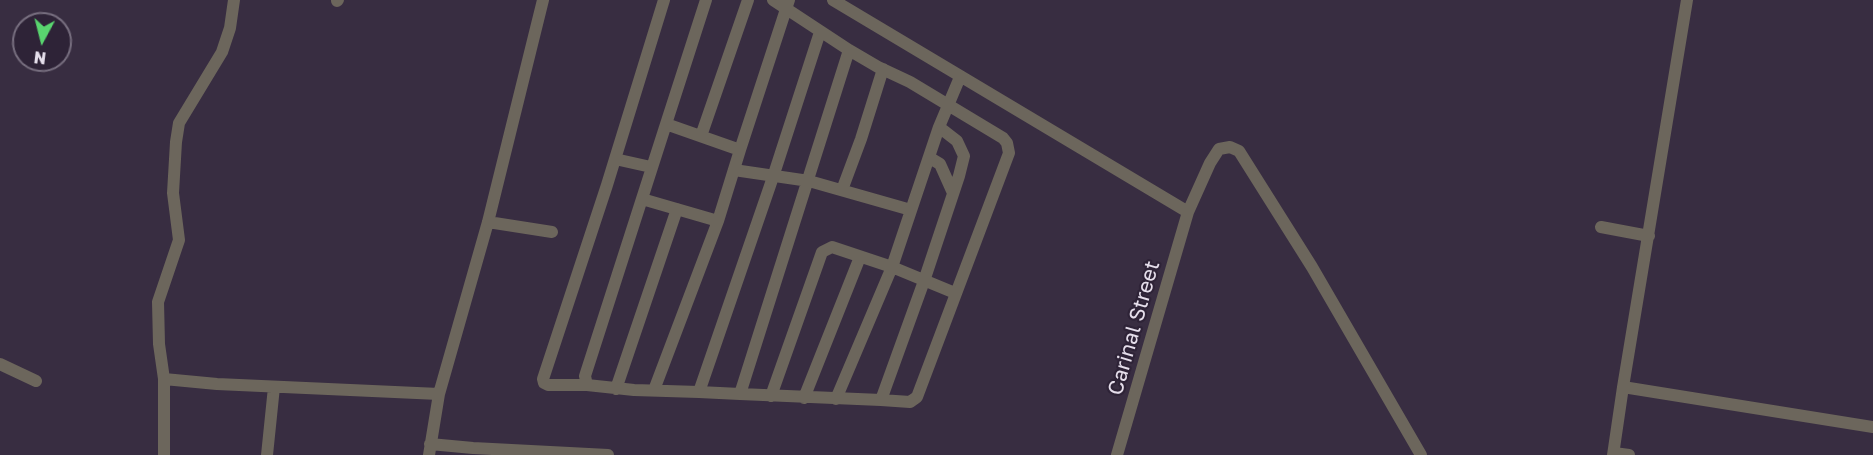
<!DOCTYPE html>
<html>
<head>
<meta charset="utf-8">
<style>
	body { margin:0 }
	#map { position:relative; width:1873px; height:455px; overflow:hidden; background:#382d41; font-family:"Golos Text",sans-serif }
	canvas { display:block }
	.north { position:absolute; left:12px; top:12px; width:60px; height:60px; box-sizing:border-box; background:#2e2337; border:2px solid #776e7f; border-radius:50%; rotate:187deg; font-size:16px; font-weight:700; line-height:24px; text-align:center; color:#e5deeb }
	.north::after { content:''; display:block; margin:auto; width:21px; height:27px; background:#59d56f; clip-path:polygon(50% 0,100% 100%,50% 72%,0 100%) }
</style>
</head>
<body>
<div id="map">
<canvas width="1873" height="455"></canvas>
<div class="north">N</div>
</div>
<script>
const context = document.querySelector('canvas').getContext('2d');
context.lineJoin = 'round';
function stroke(path, color, width, dash) { context.strokeStyle = color; context.lineWidth = width; context.lineCap = dash ? 'butt' : 'round'; context.setLineDash(dash || []); context.stroke(path); }
function write(font, color, halo, rows, align = 'center') {
  context.font = font + ' "Golos Text",sans-serif'; context.lineWidth = 4.5; context.setLineDash([]); context.textBaseline = 'middle'; context.strokeStyle = halo; context.fillStyle = color; for (const [text, x, y, turn = 0] of rows) {
    context.save(); context.translate(x, y); context.rotate((+turn || 0) * Math.PI / 180); context.textAlign = isNaN(turn) ? turn : align; if (halo) context.strokeText(text, 0, 0); context.fillText(text, 0, 0); context.restore();
  }
}
const minor = new Path2D(`
	M234 0 230 28 222 52 179 123 176 142 173 193 179 240 158 302 159 344 164 379 217 384 439 394
	M706 0 666 124 740 150 789 0
	M773 0 849 50 878 67 910 82 1003 138 1007 143 1009 153 917 397 910 402 881 400
	M833 0 1188 212 1210 163 1219 149 1230 147 1239 151 1312 267 1421 455
	M337 1 338 0
	M820 32 773 177 699 392 740 394 849 50
	M666 124 585 376 587 385 634 390 699 392
	M701 136 748 0
	M930 158 940 164 953 193
	M615 159 651 167
	M734 170 809 181 911 210
	M842 190 861 139 883 69
	M642 199 718 221
	M488 222 552 232
	M1601 227 1649 236
	M955 293 892 267 939 127 960 77
	M0 364 36 381
	M587 385H548L544 383 543 379 607 185 664 0
	M1623 387 1873 427
	M616 389 677 209
	M654 390 718 221 740 150
	M740 394 881 400 924 281 959 176 964 156 957 141 939 127
	M771 396 822 252 832 247 892 267 836 399
	M804 398 860 257
	M430 444 473 448 608 455
	M1614 453 1629 455
	M164 455V379
	M267 455 274 387
	M429 455 439 394 488 222 543 0
	M1117 455 1188 212
	M1613 455 1623 387 1687 0`);
const streetNames = [
	["Carinal Street",1134,328,-74]
];
stroke(minor, '#6c665c', 12);
write('21px', '#e5deeb', '#2e2337', streetNames);
</script>
</body>
</html>
